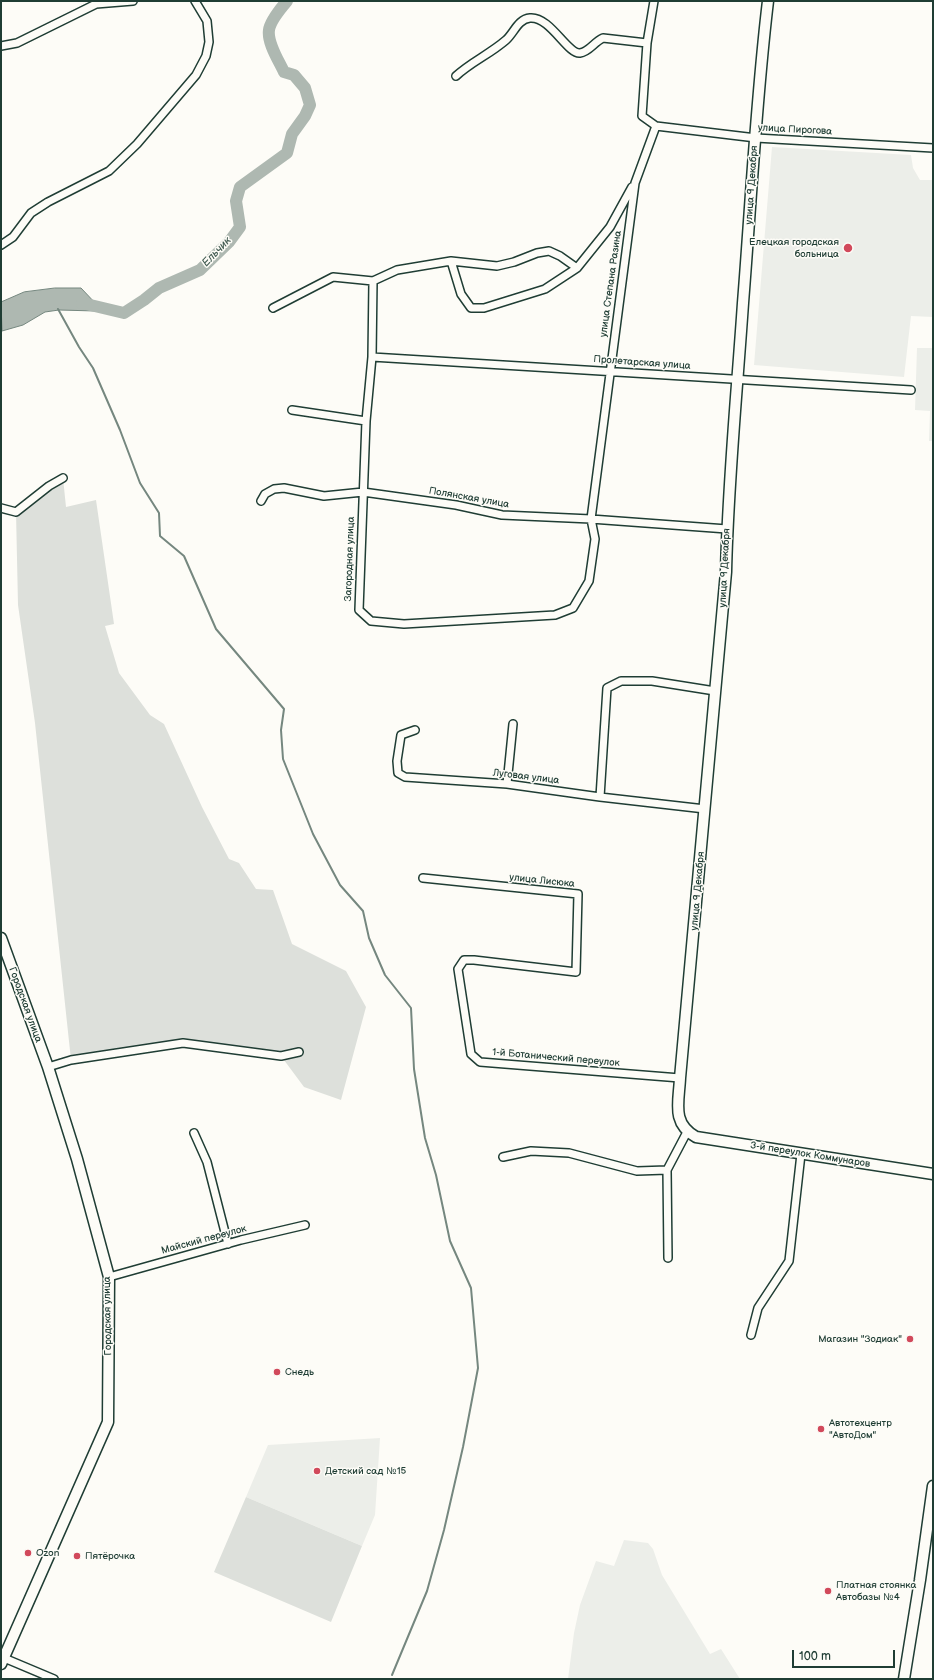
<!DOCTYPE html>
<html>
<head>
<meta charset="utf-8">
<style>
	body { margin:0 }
	#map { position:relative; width:934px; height:1680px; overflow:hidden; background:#fdfcf7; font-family:"Balsamiq Sans",sans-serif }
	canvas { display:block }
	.frame { position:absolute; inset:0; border:2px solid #1f3d34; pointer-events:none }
	.scale { position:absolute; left:792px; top:1650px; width:103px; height:18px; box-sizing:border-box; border:2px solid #1f3d34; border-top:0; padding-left:5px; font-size:12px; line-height:14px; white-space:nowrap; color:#1f3d34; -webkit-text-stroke:3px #fdfcf7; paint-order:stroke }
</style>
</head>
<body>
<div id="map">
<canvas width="934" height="1680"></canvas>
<div class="frame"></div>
<div class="scale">100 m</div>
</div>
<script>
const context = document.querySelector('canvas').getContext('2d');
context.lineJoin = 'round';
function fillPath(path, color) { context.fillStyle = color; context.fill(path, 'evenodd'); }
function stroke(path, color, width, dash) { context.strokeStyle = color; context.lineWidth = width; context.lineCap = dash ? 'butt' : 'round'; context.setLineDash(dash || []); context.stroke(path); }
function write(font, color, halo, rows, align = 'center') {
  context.font = font + ' "Balsamiq Sans",sans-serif'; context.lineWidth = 3; context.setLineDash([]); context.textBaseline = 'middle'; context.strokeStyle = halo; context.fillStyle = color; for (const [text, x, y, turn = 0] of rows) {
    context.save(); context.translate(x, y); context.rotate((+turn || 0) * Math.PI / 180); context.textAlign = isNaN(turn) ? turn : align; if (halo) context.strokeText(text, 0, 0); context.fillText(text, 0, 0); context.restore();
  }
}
const built = new Path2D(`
	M772 147 911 155 913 168 920 180H933V317L911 316 904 377 754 365Z
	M917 348H933V441H929L930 411 915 410Z
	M380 1438 375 1515 362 1546 246 1497 268 1445Z
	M624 1540 648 1543 653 1549 662 1575 710 1654 721 1649 740 1679H568L574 1633 580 1605 596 1561 614 1566Z`);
const green = new Path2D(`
	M63 478 66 507 96 500 114 624 105 626 119 673 150 715 164 724 202 807 229 859 239 863 256 889 273 890 292 944 346 971 366 1007 341 1100 304 1087 281 1056 192 1044 71 1060 35 723 18 605 16 512Z
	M246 1497 362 1546 331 1622 214 1572Z`);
const water = new Path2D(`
	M55 288H81L98 306 96 311 59 310 45 312 23 325 2 331 1 302 24 292Z`);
const stream = new Path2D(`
	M58 309 79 347 93 368 120 430 140 483 159 513 160 536 184 556 216 629 284 709 281 730 283 759 313 834 340 885 363 911 369 938 385 975 411 1008 414 1069 425 1138 436 1175 450 1241 471 1288 478 1368 463 1447 444 1530 427 1591 392 1675`);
const river = new Path2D(`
	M82 303 124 313 144 300 159 288 200 270 229 242 240 227 236 201 240 187 287 153 292 134 305 116 310 105 305 88 294 75 284 72C279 61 267 43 269 30 270 22 281 8 287 1`);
const street = new Path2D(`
	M1 46 17 43 96 4 133 1
	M456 76C471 62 490 54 506 40 514 33 518 19 530 18 550 16 568 55 580 53 589 52 594 42 603 38L647 43
	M656 126 756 138 933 148
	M1 245 13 237 31 213 48 202 109 171 137 144 196 75 206 56 209 42 207 21 195 1
	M451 261 497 266 514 262 537 253 549 251 560 256 577 268
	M373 281 372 357 366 421 359 610 371 621 404 624 555 615 573 608 589 581 595 539 591 519 635 183 656 126 642 116 647 43 654 1
	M273 308 333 277 373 281 397 270 451 261 461 294 471 308H484L545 289 577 268 610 227 632 187
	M372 357 911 390
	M292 410 366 421
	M261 501 265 494 274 489 284 488 324 496 363 492 456 505 502 515 591 519 727 529
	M1 508 16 512 49 486 63 478
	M415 730 401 735 397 761 398 773 405 777 507 784 600 797 705 809
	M507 784 513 724
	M600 797 607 688 621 681H652L715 691
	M423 878 578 894 576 972 474 960H464L458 969 471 1054 480 1062 680 1078
	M48 1067 71 1060 183 1043 281 1056 299 1052
	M194 1133 207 1162 228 1244
	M503 1157 531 1151 569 1153 637 1171 667 1170
	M668 1258 667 1170 687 1132
	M109 1277 241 1240 305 1225
	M751 1335 758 1308 789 1261 801 1154
	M4 1658 54 1679`);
const secondary = new Path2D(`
	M768 1C756 101 751 202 743 303 737 392 728 482 726 572L680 1078C679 1102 671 1123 696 1137L933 1174
	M1 938 48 1067 77 1159 109 1277 108 1422 1 1664
	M904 1679 920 1580 933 1486`);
const markers = [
	[848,248,5,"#d1495b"],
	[910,1339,4,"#d1495b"],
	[277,1372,4,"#d1495b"],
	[821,1429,4,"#d1495b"],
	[317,1471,4,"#d1495b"],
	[28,1553,4,"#d1495b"],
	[77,1556,4,"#d1495b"],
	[828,1591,4,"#d1495b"]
];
const streetNames = [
	["улица Пирогова",795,130,3],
	["улица 9 Декабря",752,185,-86],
	["улица Степана Разина",611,284,-82],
	["Пролетарская улица",642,363,4],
	["Полянская улица",469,498,10],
	["Загородная улица",350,559,-88],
	["улица 9 Декабря",725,568,-87],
	["Луговая улица",526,777,7],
	["улица Лисюка",542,881,6],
	["улица 9 Декабря",698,891,-85],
	["Городская улица",25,1005,70],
	["1-й Ботанический переулок",556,1058,5],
	["3-й переулок Коммунаров",810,1155,9],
	["Майский переулок",204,1240,-15],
	["Городская улица",108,1316,-91]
];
const poiNames = [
	["Елецкая городская",839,242,"right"],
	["больница",839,254,"right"],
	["Магазин \"Зодиак\"",902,1339,"right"],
	["Снедь",285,1372],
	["Автотехцентр",829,1423],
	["\"АвтоДом\"",829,1435],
	["Детский сад №15",325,1471],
	["Ozon",36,1553],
	["Пятёрочка",85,1556],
	["Платная стоянка",836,1585],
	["Автобазы №4",836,1597]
];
const waterNames = [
	["Ельчик",217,252,-46]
];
fillPath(built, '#eceee9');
fillPath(green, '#dde0db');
fillPath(water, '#aeb8b1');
stroke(water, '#75877f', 1);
stroke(stream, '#75877f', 2);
stroke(river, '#aeb8b1', 12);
stroke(street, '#1f3d34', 10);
stroke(secondary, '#1f3d34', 13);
stroke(street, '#fdfcf7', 7);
stroke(secondary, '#fdfcf7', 10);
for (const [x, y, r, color] of markers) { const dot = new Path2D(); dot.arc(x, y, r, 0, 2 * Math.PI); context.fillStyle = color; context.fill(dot); stroke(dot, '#fdfcf7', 1.5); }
write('10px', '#1f3d34', '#fdfcf7', streetNames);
write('10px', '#1f3d34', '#fdfcf7', poiNames, 'left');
write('italic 11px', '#435c53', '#fdfcf7', waterNames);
</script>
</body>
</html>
